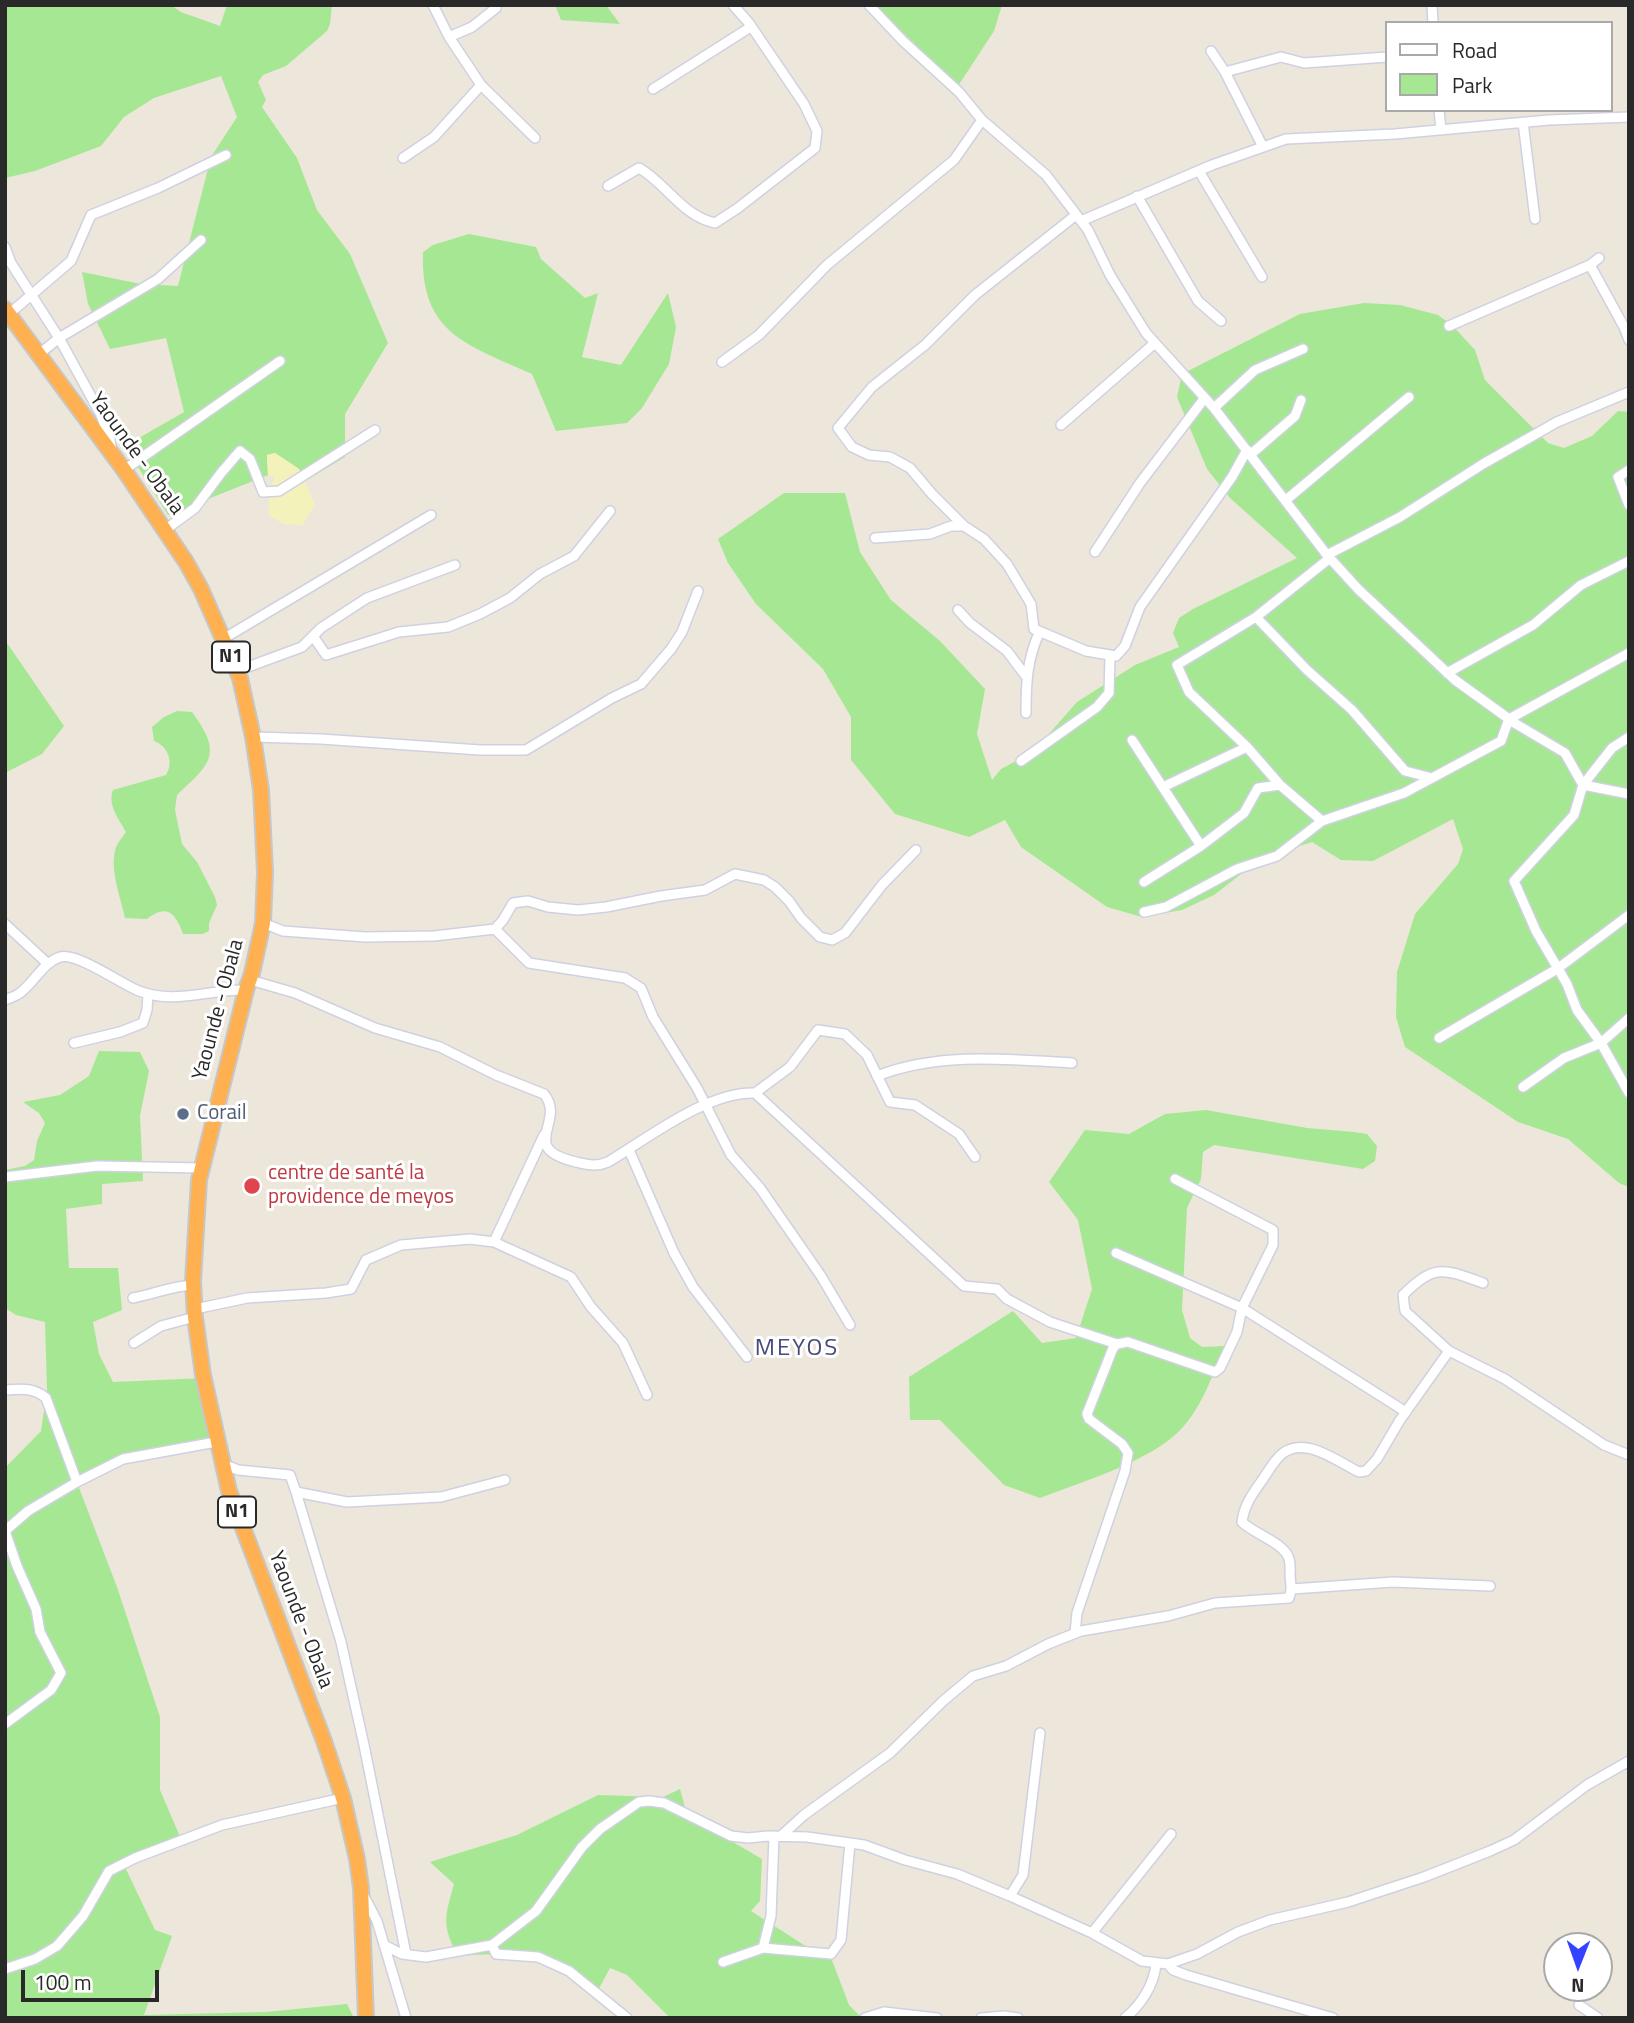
<!DOCTYPE html>
<html>
<head>
<meta charset="utf-8">
<style>
	body { margin:0 }
	#map { position:relative; width:1634px; height:2023px; overflow:hidden; background:#ece7da; font-family:"Titillium Web",sans-serif }
	canvas { display:block }
	.frame { position:absolute; inset:0; border:7px solid #292929; pointer-events:none }
	.legend { position:absolute; left:1385px; top:21px; width:228px; height:91px; box-sizing:border-box; background:#fff; border:2px solid #a9a9a9; margin:0; padding:9px 12px; list-style:none; font-size:21px; color:#292929 }
	.legend li { display:flex; align-items:center; gap:14px; height:35px }
	.legend b { width:35px; border:2px solid #a9a9a9 }
	.north { position:absolute; left:1543px; top:1932px; width:70px; height:70px; box-sizing:border-box; background:#fff; border:2px solid #a9a9a9; border-radius:50%; rotate:181deg; font-size:19px; font-weight:700; line-height:28px; text-align:center; color:#292929 }
	.north::after { content:''; display:block; margin:auto; width:24px; height:32px; background:#3443ff; clip-path:polygon(50% 0,100% 100%,50% 72%,0 100%) }
	.scale { position:absolute; left:21px; top:1970px; width:138px; height:32px; box-sizing:border-box; border:4px solid #292929; border-top:0; padding-left:9px; font-size:21px; line-height:24px; white-space:nowrap; color:#292929; -webkit-text-stroke:5px #fff; paint-order:stroke }
</style>
</head>
<body>
<div id="map">
<canvas width="1634" height="2023"></canvas>
<div class="frame"></div>
<ul class="legend">
<li><b style="height:9px;background:#fff"></b>Road</li>
<li><b style="height:19px;background:#a6e793"></b>Park</li>
</ul>
<div class="north">N</div>
<div class="scale">100 m</div>
</div>
<script>
const context = document.querySelector('canvas').getContext('2d');
context.lineJoin = 'round';
function fillPath(path, color) { context.fillStyle = color; context.fill(path, 'evenodd'); }
function stroke(path, color, width, dash) { context.strokeStyle = color; context.lineWidth = width; context.lineCap = dash ? 'butt' : 'round'; context.setLineDash(dash || []); context.stroke(path); }
function write(font, color, halo, rows, align = 'center') {
  context.font = font + ' "Titillium Web",sans-serif'; context.lineWidth = 6; context.setLineDash([]); context.textBaseline = 'middle'; context.strokeStyle = halo; context.fillStyle = color; for (const [text, x, y, turn = 0] of rows) {
    context.save(); context.translate(x, y); context.rotate((+turn || 0) * Math.PI / 180); context.textAlign = isNaN(turn) ? turn : align; if (halo) context.strokeText(text, 0, 0); context.fillText(text, 0, 0); context.restore();
  }
}
const green = new Path2D(`
	M5 5H171L181 12 220 26 227 5H332L330 24 327 31 286 66 263 75 258 82 266 100 262 107 297 158 317 210 350 254 388 343 345 414V457L305 481 299 469 275 453 267 455 268 475 168 515 125 446 184 412 166 338 110 349 88 304 82 272 141 284 178 286 211 157 237 117 221 76 154 98 124 117 101 146 35 171 5 178Z
	M555 5H606L620 24 561 20Z
	M875 5H1002L994 31 958 86Z
	M469 234 536 247 541 259 585 298 598 293 582 357 621 365 668 293 676 327 669 364 642 408 627 423 556 431 532 374C468 345 420 334 423 252L433 245Z
	M1364 303 1400 305 1438 315 1452 325 1475 350 1485 380 1548 443 1564 448 1592 436 1618 411 1629 412V1187L1619 1183 1568 1139 1518 1122 1405 1047 1396 1017 1397 972 1415 914 1458 864 1463 849 1453 819 1373 861 1341 860 1312 842 1262 858 1214 895 1182 910 1142 917 1107 907 1021 847 1005 820 969 837 895 814 851 760V717L823 669 756 604 728 563 718 539 784 493H845L860 552 891 600 940 641 985 689 977 734 992 780 1001 769 1033 752 1077 702 1135 665 1179 647 1173 633 1179 618 1193 609 1297 558 1230 498 1207 469 1177 397 1182 374 1300 314Z
	M5 640 64 726 42 754 5 773Z
	M177 711 192 712C224 755 210 764 177 795L175 810 182 844 197 862 215 897 217 905 209 923V931L203 934H183C175 912 167 904 147 919L125 918C121 899 110 871 115 851 116 844 122 838 126 832 119 819 107 805 113 790L166 775C174 762 168 746 154 741L152 727 164 717Z
	M99 1051 140 1052 149 1071 140 1116 143 1181 102 1184V1204L66 1209 69 1268H118L122 1310 93 1322 99 1354 113 1382 206 1378 215 1438 123 1459 78 1485 117 1587 160 1717V1790L181 1839 123 1863 155 1930 172 1936 144 2015 266 2012 347 2004 354 2018H5V1468L41 1431 47 1390 45 1322 16 1315 5 1308V1170L25 1166 34 1160 37 1141 45 1123 39 1113 23 1102 60 1095 89 1076Z
	M1206 1110 1307 1128 1354 1132 1367 1134 1377 1146 1375 1161 1363 1169 1214 1145 1203 1152 1201 1179 1187 1208 1182 1310 1190 1338 1202 1347 1225 1346C1213 1373 1203 1405 1183 1427 1155 1460 1081 1482 1040 1498L1004 1485 940 1420H910L909 1377 1013 1311 1042 1343 1076 1338 1092 1289 1078 1220 1049 1182 1085 1130 1129 1134 1165 1114Z
	M680 1789 687 1815 762 1859 760 1901 751 1911 804 1945 830 1955 849 2005 862 2018H670L627 1975 610 1968 595 1996C587 1988 580 1979 571 1973 538 1951 495 1953 458 1956 441 1925 445 1916 454 1884L430 1862 517 1835 598 1795 663 1797Z`);
const sand = new Path2D(`
	M275 453 299 469 315 505 302 525 284 524 269 516V488L275 478 268 475 267 455Z`);
const minor = new Path2D(`
	M433 5 449 37 481 85 535 138
	M869 5 903 41 959 92 982 120 1046 175 1088 230 1110 275 1146 333 1214 408 1327 555 1358 589 1455 680 1516 724 1565 753 1583 785 1629 794
	M1432 5 1433 23
	M449 37 472 27 496 8
	M1211 51 1225 72 1263 147
	M1225 72 1281 57 1304 63 1387 57
	M653 89 749 28V23L733 5
	M1439 110 1441 130
	M1523 122 1535 219
	M403 158 434 137 481 85
	M1199 171 1262 277
	M608 186 639 168C666 183 682 216 715 223L738 208 815 148 817 131 804 104 749 23
	M1137 196 1198 301 1221 321
	M1081 221 1212 165 1286 139 1395 134 1549 120 1629 117
	M5 247 11 263 59 338 100 413 110 439 112 452
	M1590 265 1624 327 1629 340
	M9 314 71 261 91 215 158 188 226 155
	M1449 326 1590 265 1599 258
	M38 355 59 338 158 279 201 240
	M722 362 759 335 827 265 954 160 982 120
	M1214 408 1255 370 1303 349
	M1061 425 1155 343
	M1250 455 1295 416 1301 400
	M124 470 280 361
	M1629 470 1618 477 1629 505
	M1286 500 1409 397
	M964 526 932 494 910 468 890 457 869 455 852 447 838 428 872 387 925 345 975 295 1076 215
	M165 530 195 508 221 473 240 451 250 459 263 492 279 491 375 430
	M875 538 930 534 951 526H964L984 539 1007 564 1031 604 1034 629 1086 651 1116 656 1125 646 1140 607 1232 477 1247 450
	M1095 552 1140 483 1204 399
	M1327 555 1400 517 1483 464 1557 422 1629 392
	M1330 558 1256 617 1177 665 1189 692 1247 747 1280 785 1322 821 1404 793 1501 741 1509 719 1629 653
	M958 610 970 623 1007 651 1025 675
	M1256 617 1307 670 1352 710 1405 771 1432 778
	M313 636 326 655 399 632 448 627 480 614 510 598 540 574 574 556 610 511
	M223 639 431 515
	M237 671 302 647 321 628 367 598 455 565
	M1447 673 1533 625 1581 585 1629 561
	M1026 713C1026 683 1027 660 1039 633
	M253 737 321 739 480 750H526L612 698 641 684 671 649 682 632 698 591
	M1629 737 1612 748 1583 785 1574 815 1514 881 1536 931 1567 984 1577 1010 1601 1043 1629 1093
	M1132 740 1201 846
	M1021 761 1097 707 1109 693 1110 656
	M1163 787 1247 747
	M1144 882 1201 846 1244 813 1258 788 1280 785
	M1144 912 1166 907 1237 869 1277 856 1322 821
	M263 923 283 931 365 937 434 936 495 929 503 920 513 903 528 901 548 907 578 910 606 907 661 896 705 890 735 874 764 880 775 887 789 901 801 918 820 937 832 940 845 933 882 885 916 850
	M5 924 47 963
	M495 929 529 963 625 978 641 988 653 1017 697 1088 731 1155 760 1188 821 1276 850 1325
	M250 980 295 993 375 1028 440 1047 496 1075 544 1094C567 1122 516 1148 576 1162 589 1165 596 1167 608 1162 648 1138 708 1091 755 1093L964 1286 997 1289 1007 1299 1050 1322 1117 1344
	M5 1000C10 998 16 996 20 993 35 982 42 963 60 957 77 952 121 984 139 991 175 1005 209 989 246 990
	M1439 1038 1557 969 1629 915
	M74 1043 120 1032 143 1023 147 1010 148 994
	M877 1076C938 1052 1007 1059 1072 1063
	M1523 1087 1564 1058 1601 1043 1629 1018
	M755 1093 790 1067 818 1030 845 1034 867 1055 890 1102 915 1105 959 1134 975 1157
	M629 1150 674 1253 693 1287 747 1357
	M5 1177 97 1166 201 1168
	M494 1242 544 1135
	M1116 1253 1242 1308 1406 1412
	M1483 1283C1442 1268 1435 1264 1403 1295L1405 1311 1449 1351 1505 1379 1604 1445 1629 1455
	M133 1298C154 1294 172 1286 193 1285
	M195 1309 247 1298 326 1293 351 1289 366 1260 401 1245 470 1239 494 1242 571 1277 591 1307 623 1343 647 1395
	M134 1343 161 1326 195 1317
	M5 1390C21 1389 33 1387 46 1398L77 1482
	M223 1464 238 1470 290 1475 296 1492 347 1502 441 1497 505 1480
	M296 1492 341 1642 364 1745 406 1954
	M1292 1589 1393 1582 1490 1586
	M1075 1633 1077 1613 1125 1471 1128 1453 1122 1444 1089 1419 1087 1414 1113 1348 1117 1344 1128 1342 1215 1372 1220 1368 1237 1332 1242 1308 1273 1245V1230L1175 1179
	M5 1724 51 1690 61 1673 40 1632 36 1609 17 1566 5 1531 28 1511 77 1482 123 1459 216 1442
	M781 1836 804 1815 890 1753 943 1701 973 1676 1006 1666 1048 1644 1081 1631 1168 1616 1215 1603 1289 1598C1292 1590 1291 1585 1290 1576 1290 1571 1291 1565 1289 1559 1285 1543 1254 1534 1242 1522 1244 1505 1253 1493 1263 1479 1269 1470 1275 1459 1283 1453 1306 1436 1338 1462 1359 1472L1366 1471 1377 1459 1400 1420 1449 1351
	M364 1896 377 1921 406 2018
	M1010 1896 1023 1875 1040 1733
	M1092 1933 1171 1834
	M384 1945 402 1954 426 1957 492 1945 536 1911 582 1847 600 1829 639 1802 649 1801 664 1803 731 1836 748 1838 768 1836 807 1837 864 1845 905 1860 957 1874 1010 1896 1092 1933 1142 1961 1168 1964 1197 1954 1238 1932 1270 1920 1348 1902 1424 1877 1490 1851 1514 1840 1587 1785 1629 1761
	M492 1945 496 1954 538 1957 569 1971 627 2018
	M763 1948 771 1916 774 1836
	M723 1962 763 1948 831 1954 841 1940 850 1843
	M1168 1964 1173 1970 1186 1975 1333 2018
	M5 1969 35 1959 57 1946 83 1916 109 1871 135 1858 222 1825 343 1798
	M1579 2005 1598 2018
	M865 2018 884 2012 937 2018
	M981 2018 1004 2016 1018 2018
	M1125 2018C1141 2005 1154 1985 1156 1964`);
const highway = new Path2D(`
	M5 309 124 470 186 562 201 589 240 678 253 737 261 790 265 872 263 923 252 973 246 990 199 1180 193 1281 195 1317 203 1375 229 1491 324 1741 343 1798 357 1859 361 1888 366 2018`);
const markers = [
	[183,1114,7,"#5c6f8a"],
	[252,1186,9,"#e0444e"]
];
const shields = [
	[231,657,38],
	[237,1512,38]
];
const shieldNames = [
	["N1",231,657],
	["N1",237,1512]
];
const streetNames = [
	["Yaounde - Obala",136,454,54],
	["Yaounde - Obala",219,1010,-75],
	["Yaounde - Obala",300,1620,69]
];
const serviceNames = [
	["Corail",197,1114]
];
const healthNames = [
	["centre de santé la",268,1174],
	["providence de meyos",268,1198]
];
const quarterNames = [
	["MEYOS",797,1349]
];
fillPath(green, '#a6e793');
fillPath(sand, '#f4f2bb');
stroke(minor, '#cfd1e3', 12);
stroke(highway, '#c7c7c7', 18);
stroke(minor, '#fff', 9);
stroke(highway, '#ffb152', 14);
for (const [x, y, r, color] of markers) { const dot = new Path2D(); dot.arc(x, y, r, 0, 2 * Math.PI); context.fillStyle = color; context.fill(dot); stroke(dot, '#fff', 2.5); }
for (const [x, y, w] of shields) { const box = new Path2D(); box.roundRect(x - w / 2, y - 15.5, w, 31, 5); context.fillStyle = '#fff'; context.fill(box); stroke(box, '#292929', 2); }
write('bold 19px', '#292929', null, shieldNames);
write('21px', '#292929', '#fff', streetNames);
write('21px', '#4e5e75', '#fff', serviceNames, 'left');
write('21px', '#be3a42', '#fff', healthNames, 'left');
context.letterSpacing = '2px';
write('24px', '#474b7c', '#fff', quarterNames);
context.letterSpacing = '0px';
</script>
</body>
</html>
